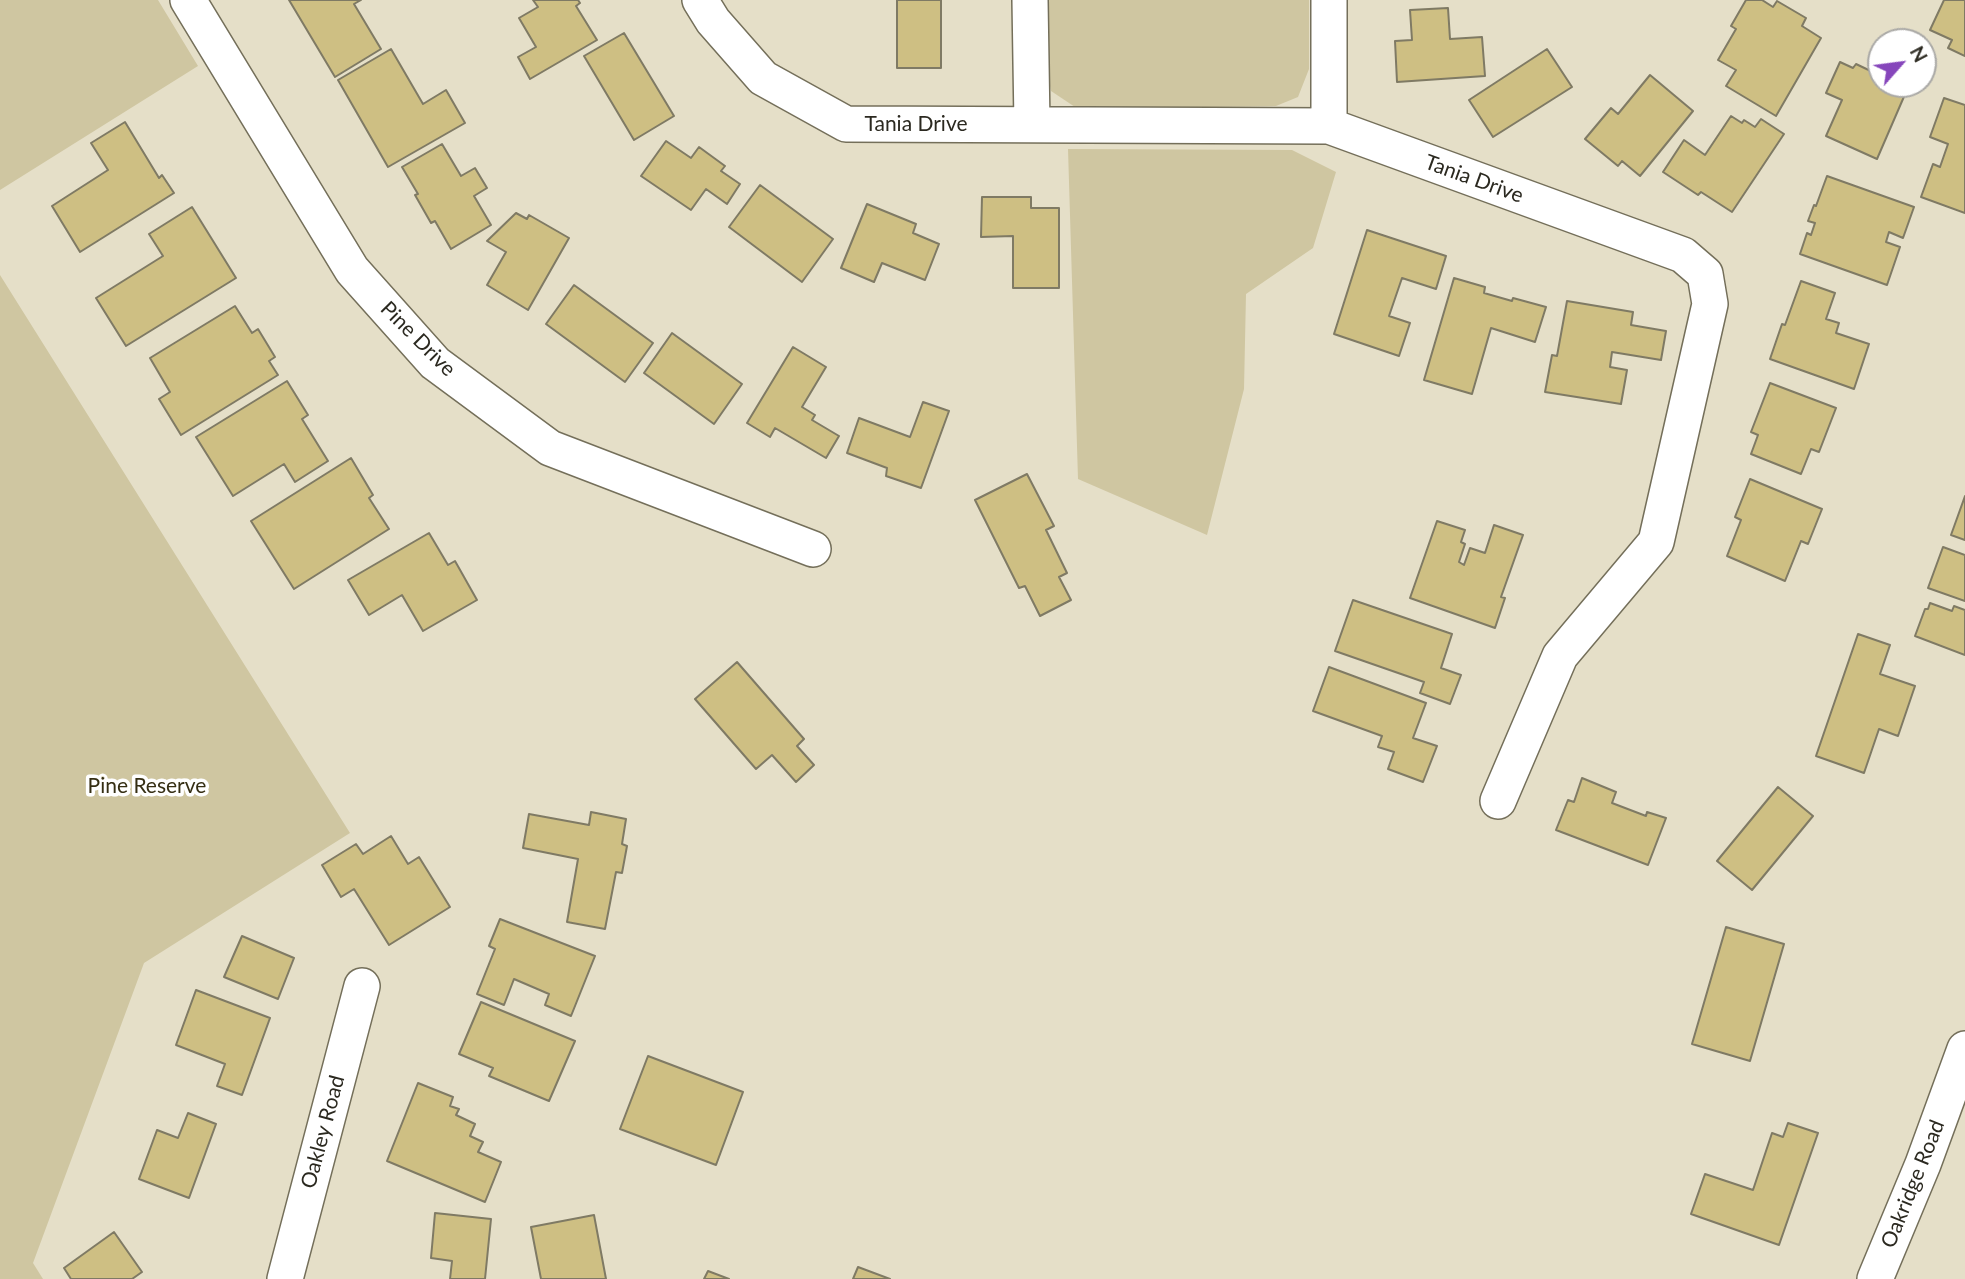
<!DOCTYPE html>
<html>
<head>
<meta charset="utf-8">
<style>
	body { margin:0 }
	#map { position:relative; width:1965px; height:1279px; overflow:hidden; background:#e5dfc8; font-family:Lato,sans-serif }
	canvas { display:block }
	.north { position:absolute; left:1867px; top:28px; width:70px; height:70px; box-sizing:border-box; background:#fff; border:2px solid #aaa9a6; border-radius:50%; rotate:62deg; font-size:19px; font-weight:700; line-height:28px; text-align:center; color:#2b2920 }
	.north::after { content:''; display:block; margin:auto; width:24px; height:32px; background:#8646bb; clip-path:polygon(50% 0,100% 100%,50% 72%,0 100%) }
</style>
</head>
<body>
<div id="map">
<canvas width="1965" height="1279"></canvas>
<div class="north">N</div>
</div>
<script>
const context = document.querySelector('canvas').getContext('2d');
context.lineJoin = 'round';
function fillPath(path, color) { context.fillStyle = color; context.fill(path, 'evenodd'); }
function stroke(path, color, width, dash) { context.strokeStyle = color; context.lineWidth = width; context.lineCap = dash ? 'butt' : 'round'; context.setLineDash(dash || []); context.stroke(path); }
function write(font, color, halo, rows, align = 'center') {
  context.font = font + ' Lato,sans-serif'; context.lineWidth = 7; context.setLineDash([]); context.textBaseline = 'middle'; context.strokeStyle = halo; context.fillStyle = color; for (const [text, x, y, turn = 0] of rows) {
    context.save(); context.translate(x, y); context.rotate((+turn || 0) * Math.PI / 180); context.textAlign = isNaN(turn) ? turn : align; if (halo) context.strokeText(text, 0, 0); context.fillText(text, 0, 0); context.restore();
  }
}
const green = new Path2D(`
	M0 0H158L198 66 0 190Z
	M1046 0H1309V69L1298 97 1276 106 1078 109 1051 91 1046 65Z
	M1068 149 1292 150 1336 172 1313 248 1246 294 1244 389 1207 535 1078 479Z
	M0 275 350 833 144 963 33 1263 43 1279H0Z`);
const building = new Path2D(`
	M289 0H361L354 4 381 49 335 77Z
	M533 0H578L580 3 576 6 597 40 530 79 518 57 536 47 519 18 538 7Z
	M897 0H941V68H897Z
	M1746 0H1762L1773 7 1777 1 1806 18 1802 26 1821 38 1776 116 1726 86 1736 70 1718 60 1736 29 1731 26Z
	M1944 0H1965V56L1948 48 1952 40 1930 30Z
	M1448 8 1450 39 1482 37 1485 76 1397 82 1395 41 1412 40 1410 10Z
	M624 33 674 116 634 140 584 56Z
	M391 49 423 104 446 90 465 123 388 167 338 80Z
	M1547 49 1572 87 1493 137 1469 100Z
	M1840 62 1853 68 1856 64 1877 74 1876 79 1881 81V84H1887L1906 92 1877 159 1826 136 1842 100 1826 93Z
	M1650 75 1693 111 1640 176 1622 161 1618 166 1585 139 1611 108 1618 114Z
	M1944 98 1965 105V213L1921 197 1933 164 1940 167 1948 144 1930 137Z
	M1731 116 1742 123 1744 120 1755 127 1761 119 1784 134 1732 212 1701 192 1698 195 1663 172 1684 140 1705 155Z
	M125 122 159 178 162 175 174 193 80 252 52 206 108 170 91 143Z
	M666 141 691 158 699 147 725 166 721 171 740 184 727 204 706 189 691 210 641 176Z
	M442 144 461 176 475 168 487 188 474 196 491 225 451 249 435 221 431 223 415 195 418 194 402 167Z
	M1827 176 1914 207 1903 238 1889 232 1886 242 1900 247 1887 285 1800 254 1807 233 1811 235 1815 223 1808 221 1814 205 1816 206Z
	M760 185 833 239 802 282 729 227Z
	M982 197H1031V208H1059V288H1013V236L981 237Z
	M867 204 916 224 913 233 939 244 925 280 882 263 874 282 841 268Z
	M192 207 236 278 126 346 96 298 163 256 149 234Z
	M516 213 527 219 529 215 569 238 528 310 487 285 506 252 487 241Z
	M1367 230 1446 256 1436 289 1402 278 1389 316 1410 323 1399 356 1334 334Z
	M1454 278 1485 287 1484 293 1512 301 1513 298 1546 307 1535 342 1491 328 1472 394 1424 380Z
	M1801 281 1835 293 1826 319 1839 323 1836 333 1869 344 1854 389 1770 359 1782 324 1785 325Z
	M574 285 653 343 625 382 546 324Z
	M1567 301 1633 312 1631 325 1666 331 1661 360 1612 352 1610 367 1627 370 1621 404 1545 392 1552 355 1557 356Z
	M235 306 252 333 258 329 275 357 269 361 278 375 181 435 159 399 170 392 150 358Z
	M672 333 742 384 714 424 644 373Z
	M793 347 826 367 802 407 815 415 812 420 839 436 826 458 775 428 770 437 747 423Z
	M287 381 308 415 302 419 328 461 295 482 284 464 233 496 196 437Z
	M1770 383 1836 408 1819 452 1811 449 1801 474 1751 454 1758 435 1751 432Z
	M923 402 949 411 921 488 886 476 887 468 847 453 859 418 910 437Z
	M351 458 373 495 369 498 389 529 294 589 251 521Z
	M1027 474 1054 526 1046 530 1067 573 1059 577 1071 600 1040 616 1025 586 1019 588 975 500Z
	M1750 479 1822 509 1808 544 1801 541 1785 581 1727 556 1741 520 1735 517Z
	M1965 496V540L1951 535Z
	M1437 521 1465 530 1461 542 1465 544 1459 562 1464 565 1470 548 1485 553 1494 525 1523 535 1501 597 1505 598 1495 628 1410 598Z
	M429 533 448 565 455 561 477 600 423 631 402 595 369 615 348 580Z
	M1943 547 1965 555V601L1928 588Z
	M1353 600 1452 634 1441 668 1461 675 1450 704 1420 693 1424 682 1335 651Z
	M1930 603 1952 611 1954 606 1965 610V655L1915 636 1925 609H1928Z
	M1858 634 1890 645 1880 674 1915 686 1898 736 1879 729 1864 773 1816 756Z
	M737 662 804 739 797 746 814 765 796 782 772 755 756 769 695 699Z
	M1329 667 1426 703 1413 738 1437 746 1423 782 1388 769 1394 752 1378 747 1382 736 1313 711Z
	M1582 778 1616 792 1612 803 1646 816 1647 812 1666 818 1648 865 1556 830 1568 800 1574 802Z
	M1778 787 1813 816 1752 890 1717 861Z
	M591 812 626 819 622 844 627 846 622 873 616 872 605 929 567 922 578 859 523 848 529 814 589 825Z
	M391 836 408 864 419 857 450 907 389 945 354 889 341 897 322 865 356 844 363 854Z
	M500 919 595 956 571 1016 545 1005 549 994 514 979 504 1005 477 994 495 949 489 946Z
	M1726 927 1784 944 1750 1061 1692 1044Z
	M242 936 294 958 278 999 224 977Z
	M196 990 270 1018 242 1095 217 1086 225 1064 176 1045Z
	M481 1002 575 1041 549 1101 489 1076 493 1068 459 1054Z
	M648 1056 743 1092 716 1165 620 1129Z
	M418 1083 453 1097 450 1106 459 1109 456 1115 475 1124 470 1136 483 1142 478 1152 501 1162 485 1202 387 1161Z
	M188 1113 216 1124 189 1198 139 1179 157 1130 178 1138Z
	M1788 1123 1818 1133 1779 1245 1691 1214 1705 1174 1753 1190 1772 1133 1783 1137Z
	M435 1213 491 1219 485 1279H450L452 1261 431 1258Z
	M594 1215 606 1279H541L531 1227Z
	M114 1232 142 1272 132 1279H71L64 1268Z
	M858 1267 890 1279H853Z
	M708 1271 729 1279H704Z`);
const minor = new Path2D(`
	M188 0 352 270 435 363 550 448 813 549
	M700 0 713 21 763 78 846 124 1329 126 1683 255 1705 274 1710 304 1656 542 1560 656 1498 801
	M1030 0 1032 124
	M1329 0V126
	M285 1279 362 986
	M1875 1279 1923 1164 1965 1049`);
const streetNames = [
	["Tania Drive",916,124],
	["Tania Drive",1474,179,20],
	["Pine Drive",418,339,45],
	["Oakley Road",323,1132,-75],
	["Oakridge Road",1913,1184,-68]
];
const parkNames = [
	["Pine Reserve",147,786]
];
fillPath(green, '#cfc6a1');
fillPath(building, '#cebf83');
stroke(building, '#7f7a64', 2);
stroke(minor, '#746f5a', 38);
stroke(minor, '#fff', 35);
write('21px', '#2b2920', '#fff', streetNames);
write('21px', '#352e13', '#fff', parkNames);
</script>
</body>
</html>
